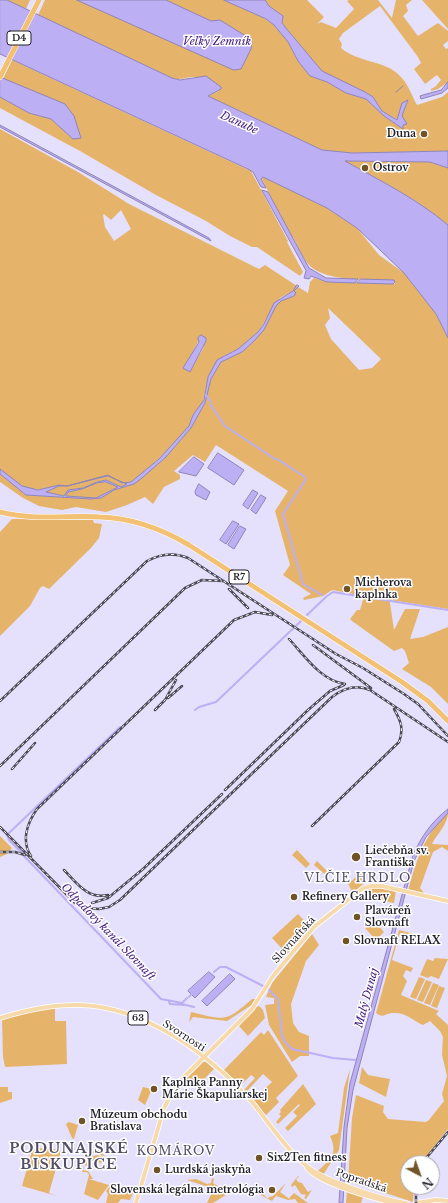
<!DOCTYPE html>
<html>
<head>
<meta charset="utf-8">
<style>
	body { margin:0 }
	#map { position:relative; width:448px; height:1203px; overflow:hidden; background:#e5e0fc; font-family:"Libre Baskerville",serif }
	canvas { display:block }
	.north { position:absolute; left:400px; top:1155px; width:40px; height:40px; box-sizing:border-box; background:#fff; border:1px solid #a6a5a9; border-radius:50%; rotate:139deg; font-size:11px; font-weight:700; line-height:16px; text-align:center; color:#211f29 }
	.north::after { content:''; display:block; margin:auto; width:14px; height:18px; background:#705427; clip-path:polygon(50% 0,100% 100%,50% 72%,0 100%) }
</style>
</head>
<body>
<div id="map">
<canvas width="448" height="1203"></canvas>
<div class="north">N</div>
</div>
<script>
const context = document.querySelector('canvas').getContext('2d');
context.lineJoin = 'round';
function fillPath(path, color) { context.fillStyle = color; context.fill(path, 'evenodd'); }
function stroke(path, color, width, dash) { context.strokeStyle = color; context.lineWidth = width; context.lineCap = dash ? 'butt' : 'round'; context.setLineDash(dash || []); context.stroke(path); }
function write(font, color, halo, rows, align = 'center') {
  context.font = font + ' "Libre Baskerville",serif'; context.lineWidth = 3; context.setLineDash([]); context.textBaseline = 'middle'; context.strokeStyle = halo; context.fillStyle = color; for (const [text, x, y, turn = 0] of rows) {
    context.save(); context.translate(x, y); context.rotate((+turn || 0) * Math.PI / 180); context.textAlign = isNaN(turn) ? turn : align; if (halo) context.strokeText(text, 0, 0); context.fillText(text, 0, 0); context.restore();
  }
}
const green = new Path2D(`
	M7 0H30L26 9Z
	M45 0H224L266 19 274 25 288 42 298 61 310 76 327 82 346 93 366 99 384 116 403 129V125H406L402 116 408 100 398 120 382 111 373 97 365 92 322 72 285 27 282 23 283 16 269 6 265 0H307L324 17 317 24 321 22 336 28 354 9 347 1 349 0H378L392 18 396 0H412L406 5 408 11 403 16 418 36 438 23 448 31V41L443 45 446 49 448 48V82L438 89 431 91V89L435 87 441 80 437 75 425 84 414 69 421 63 418 57 380 6 343 33 339 39 342 44 341 48C357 62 385 61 398 74 408 83 411 94 417 105L442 97 448 92V151L352 153 322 150 208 96 217 92 221 87C213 82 204 77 194 77 186 77 180 81 172 78L38 15Z
	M422 0H448V29Z
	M12 60 251 171 288 241 287 242 303 272 300 276 257 247H252L230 236 206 221 156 195 80 151 0 108V97L29 113 51 119 73 139 15 84 3 79Z
	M0 129 78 172 129 204 259 269 265 265 297 286 293 291 280 298 258 332 238 349 224 356 208 377 203 402 193 415 189 426 175 443 150 467 131 482 122 483 113 478 122 483 128 484 121 487 106 480 97 482 83 488 68 490 65 496 46 493V492L58 486C31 493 20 489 0 469ZM121 210 131 229 114 241 105 227 103 215 104 214 111 220ZM199 340 204 347 190 371 184 368Z
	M344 161 430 162 448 168V225C417 199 380 180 344 161Z
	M265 177 327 208 357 228 379 255 404 273 436 314 448 338V609L390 600V603L394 630 405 609H420L410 639 423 637 448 627V704L431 687 402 669 409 663 405 651 402 648 394 651 352 621 350 619 357 610H360L364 596 332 590 323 596 304 600 303 598 311 594 283 575 290 565 275 511 288 491 216 445 205 462 193 455 174 471 180 475V479L164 487 153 504 145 497 127 505 106 512 76 507 62 510 39 506 23 498 0 482V474L26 495 91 499 101 498 114 490 134 484 166 457 191 428 205 403 211 379 221 362 242 352 254 341 275 306 281 301 294 296V292L298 287 308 293 310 282 314 278 327 282 395 284 394 280C372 280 327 282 310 266 303 259 298 246 293 237L291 238 263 181 261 178ZM328 308 381 359 372 368 359 370 331 339 325 325 330 318Z
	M106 482 118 487 96 498 66 496 68 492 82 489 97 483Z
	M12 519 93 520 94 523 102 524 99 538 91 548 49 589 43 586 40 588 30 606 0 636V532Z
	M448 813C448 824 437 834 432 844L448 845V851L442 847 433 852 420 888 425 894 408 891C416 862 424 834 448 813Z
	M0 836 12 848 7 854 0 857Z
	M297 850 310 864 306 868 292 855Z
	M317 861 329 873 328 877 314 865Z
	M363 871 366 874 364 883 356 891H352L348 884Z
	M373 886 396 890 394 903 375 899 371 891 366 889Z
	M298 914 311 928 287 954 272 938Z
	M373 920 384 932 376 940 365 928Z
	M399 930 421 936V938L407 936 406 934 400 933 392 960 413 968 411 972 406 970 403 976 407 981 401 995 439 1011 436 1014 448 1025V1129L421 1163H408V1187H414L413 1202 348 1181 352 1118 356 1095 384 1106 383 1112 388 1119 426 1122 429 1120 444 1101 442 1094 447 1076 442 1055 443 1037 440 1031 430 1021 423 1025C413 1021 406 1012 393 1013 386 1013 383 1019 376 1013Z
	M312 934 319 945 306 961 291 1004 293 1023 299 1032 309 1036V1056H300L292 1062 269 1025 265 1005 274 1004V998L266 997 272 983Z
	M435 958 448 959 439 979 431 976 428 978 420 975 427 959 433 961Z
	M419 977 425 979 416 999 410 997Z
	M426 980 432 982 423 1002 417 1000Z
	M433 983 439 985 430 1005 424 1003Z
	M439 986 445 988 437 1008 431 1006Z
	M252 999H256L253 1004 227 1021 193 1017 189 1022 191 1012C225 1020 225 1023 252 999Z
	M259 1006 263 1010 265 1018 248 1036 239 1026 256 1007Z
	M55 1007V1021H66L67 1064 5 1067 3 1057 2 1019 27 1012Z
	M268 1030 298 1076 276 1098 279 1102 265 1116 252 1101 272 1082 263 1074 245 1093 243 1091 255 1078 251 1075 239 1087 223 1071 261 1032 264 1035Z
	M203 1062H206L214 1069 199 1084H196L191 1081 188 1084 186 1079Z
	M362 1067 368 1075 390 1079 386 1097 359 1083Z
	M350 1069 339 1150 323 1175 317 1172C329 1160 339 1155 330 1136L338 1133 344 1088Z
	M303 1084 316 1104 288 1131 285 1128 297 1116 293 1112 300 1105 299 1104 278 1124 276 1122 281 1116 279 1114 281 1112 280 1110Z
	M0 1087H8V1092H12V1099L0 1103Z
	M143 1087 152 1089 145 1105 138 1100Z
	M69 1122 78 1125 74 1139 72 1138 66 1124Z
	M46 1147 61 1151 49 1193 57 1196 22 1186 32 1151Z
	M98 1148 114 1167 113 1171 109 1169H112L113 1167 104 1156 93 1153 92 1157 96 1155 105 1157V1163L94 1162 91 1158 89 1166 84 1165 83 1170 88 1171 93 1179H89L109 1185 98 1200 84 1194 89 1175 87 1172H82L88 1150 97 1152Z
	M298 1176 299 1177 296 1179 298 1182 302 1183 308 1192 312 1190 306 1199 304 1198 306 1195 301 1194 295 1185 292 1187 291 1185Z
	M212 1178 214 1179 213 1183 221 1188 234 1186 227 1193 187 1180 196 1179 207 1184 211 1183Z
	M286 1183 280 1192 291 1200 289 1198 294 1193 308 1203H298L295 1199 288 1200 276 1196 272 1201 259 1194 261 1192 267 1198 273 1196Z
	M110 1186 133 1193 130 1200 121 1199 118 1203H106L108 1194 106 1191Z
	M213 1190 226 1195 213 1203H207Z
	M347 1191 370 1198V1199L363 1197 361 1203H346Z`);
const water = new Path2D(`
	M0 0H7L172 78 180 80 206 76 221 87V89L208 96 322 150 352 153 448 151V168L430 162 345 161C381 181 417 199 448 225V338L436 314 404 273 357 228 327 208 263 177 261 179 266 188 261 187 253 172 248 169 0 54Z
	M77 0H166L211 21 220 20 249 38 252 42 251 49 241 69 234 70Z
	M224 0H265L269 6 283 16 282 23 285 27 322 71 365 92 373 97 382 111 397 120 402 103 408 100 402 116 407 124 403 125V129L384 116 366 99 346 93 327 82 310 76 298 61 288 42 274 25 266 19Z
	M0 77 65 104 74 116 81 138 73 139 51 119 29 113 0 97Z
	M448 82V88L442 93 421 99 420 96 423 95 441 90Z
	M0 125 209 238 211 241 0 127Z
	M262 190 268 192 309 268 326 278 358 279 355 283 327 282 311 276 309 279 304 278 306 271Z
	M361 279 394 280 395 282 393 284 357 283Z
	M297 285 299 286 294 291 296 293 294 296 281 301 276 306 264 330 254 341 242 352 221 362 211 379 205 403 191 428 166 457 142 478 134 484 114 490 101 498 91 499 26 495 0 474V469L22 486 38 490 59 485 67 486 108 475 122 483 131 482 159 459 189 426 193 415 204 400 208 377 217 360 238 349 258 332 264 324 274 303 293 291ZM108 476 127 484 121 487 106 480 97 482 83 488 68 490 64 496 46 492 59 486H67ZM106 482 118 487 96 498 66 496 68 492 82 489 97 483Z
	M201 335 206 338V341L190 372 183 368 199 342 198 338Z
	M218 453 244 470 234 485 208 468Z
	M194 457 204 464 196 476 179 472Z
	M199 484 210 492 206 500 196 495 195 492Z
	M253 490 258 493 248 509 243 505Z
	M261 495 266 498 256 514 251 510Z
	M233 521 239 524 226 544 220 540Z
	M240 526 246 529 234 549 228 545Z
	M448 809V813L426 837 414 861 353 1090 347 1128 343 1203H339L344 1127 350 1083 413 855C421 837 432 821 448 809Z
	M209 972 215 977 195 998 188 991Z
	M230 974 235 979 207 1006 202 1001Z`);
const stream = new Path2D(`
	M396 92 403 86`);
const canal = new Path2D(`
	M206 395 211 402
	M210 404 225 426 275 459
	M277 459 305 477
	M306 479 283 514 303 584 322 595
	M307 615 327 596 333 592 448 610
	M195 710 199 707 216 702 302 620
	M9 833 120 727
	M7 835 9 840 22 853
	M24 856 161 999 182 1003 187 998
	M214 972 220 967H226L263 986
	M269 990 278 999 282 1035 285 1042 292 1049 333 1058 355 1060
	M189 997 192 993
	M169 1002 170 1004 184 1005
	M178 1003 194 1007`);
const major = new Path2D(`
	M0 1018C26 1010 52 1004 80 1005 146 1007 210 1055 252 1102 271 1125 289 1155 315 1172 331 1182 386 1201 406 1203
	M307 1168C320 1184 371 1197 392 1203
	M136 1203 164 1108 176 1085 252 1009 273 976 314 927 362 889 371 886H382L448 901
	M416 1203 436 1200 448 1201`);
const highway = new Path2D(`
	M0 77 39 0
	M0 512C34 521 66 515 100 517 133 518 162 529 189 545L402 682 428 701 448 721`);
const rail = new Path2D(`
	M229 589 248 608
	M289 639C304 655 321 681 345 684
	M313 645 371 688
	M168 698 182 686
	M0 701 147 561C160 554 174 552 188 558L336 654 363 668 404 694 418 704 448 736
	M155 710 165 700 176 680
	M0 766 185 588 202 580 222 581
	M12 769 35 743
	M225 790 308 710 330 691 344 685
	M312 826 399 742C404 729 401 721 394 709
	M0 827 75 903 85 908 99 909 109 907 120 900 332 697C344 688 356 684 370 690L448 742
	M0 852H15L25 855
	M31 856C21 841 27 823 37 809L234 620 255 612 272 615
	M64 870C77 883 88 900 108 895
	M92 903 108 898 143 869 222 794
	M422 1163 448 1132
	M416 1187V1203`);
const markers = [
	[424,134,4,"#705427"],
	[365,168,4,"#705427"],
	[347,589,4,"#705427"],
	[356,857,5,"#705427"],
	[294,897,4,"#705427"],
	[357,917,4,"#705427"],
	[346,941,4,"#705427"],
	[154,1089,4,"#705427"],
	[82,1121,4,"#705427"],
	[259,1158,4,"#705427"],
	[157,1170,4,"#705427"],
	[272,1190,4,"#705427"]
];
const shields = [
	[19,38,24],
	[239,577,20],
	[138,1018,20]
];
const shieldNames = [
	["D4",19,38],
	["R7",239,577],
	["63",138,1018]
];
const poiNames = [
	["Duna",416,134,"right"],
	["Ostrov",373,168],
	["Micherova",355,583],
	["kaplnka",355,595],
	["Liečebňa sv.",365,851],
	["Františka",365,863],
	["Refinery Gallery",302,897],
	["Plaváreň",365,911],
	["Slovnaft",365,923],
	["Slovnaft RELAX",354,941],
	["Kaplnka Panny",162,1083],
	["Márie Škapuliarskej",162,1095],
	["Múzeum obchodu",90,1115],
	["Bratislava",90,1127],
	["Six2Ten fitness",267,1158],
	["Lurdská jaskyňa",165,1170],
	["Slovenská legálna metrológia",264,1190,"right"]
];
const streetNames = [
	["Slovnaftská",294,940,-48],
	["Svornosti",184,1036,33],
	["Popradská",361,1181,19]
];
const waterNames = [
	["Veľký Zemník",217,42],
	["Danube",239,123,24],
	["Odpadový kanál Slovnaft",108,932,46],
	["Malý Dunaj",367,998,-75]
];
const quarterNames = [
	["VLČIE HRDLO",358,879],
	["KOMÁROV",176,1152]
];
const districtNames = [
	["PODUNAJSKÉ",69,1149],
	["BISKUPICE",69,1165]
];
fillPath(green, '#e5b46a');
fillPath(water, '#bdaff4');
stroke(water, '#8e84b7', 1);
stroke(stream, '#8e84b7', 1);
stroke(canal, '#bdaff4', 2);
stroke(major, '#fff', 5.5);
stroke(highway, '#fff', 6);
stroke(major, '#f7daac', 4);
stroke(highway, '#f2c174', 5);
stroke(rail, '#4c4957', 2.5);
stroke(rail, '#fff', 1, [3]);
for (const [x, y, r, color] of markers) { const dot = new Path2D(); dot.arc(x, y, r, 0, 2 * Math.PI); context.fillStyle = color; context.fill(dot); stroke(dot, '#fff', 1.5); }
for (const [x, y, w] of shields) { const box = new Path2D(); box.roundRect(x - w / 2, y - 7, w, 14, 3); context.fillStyle = '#fff'; context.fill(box); stroke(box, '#211f29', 1); }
write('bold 9px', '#211f29', null, shieldNames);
write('bold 10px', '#211f29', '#fff', poiNames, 'left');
write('10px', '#211f29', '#fff', streetNames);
write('italic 11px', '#401b7d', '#fff', waterNames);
context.letterSpacing = '1px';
write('12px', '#524e65', '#fff', quarterNames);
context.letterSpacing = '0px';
context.letterSpacing = '1px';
write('bold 14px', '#524e65', '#fff', districtNames);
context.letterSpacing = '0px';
</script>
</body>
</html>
